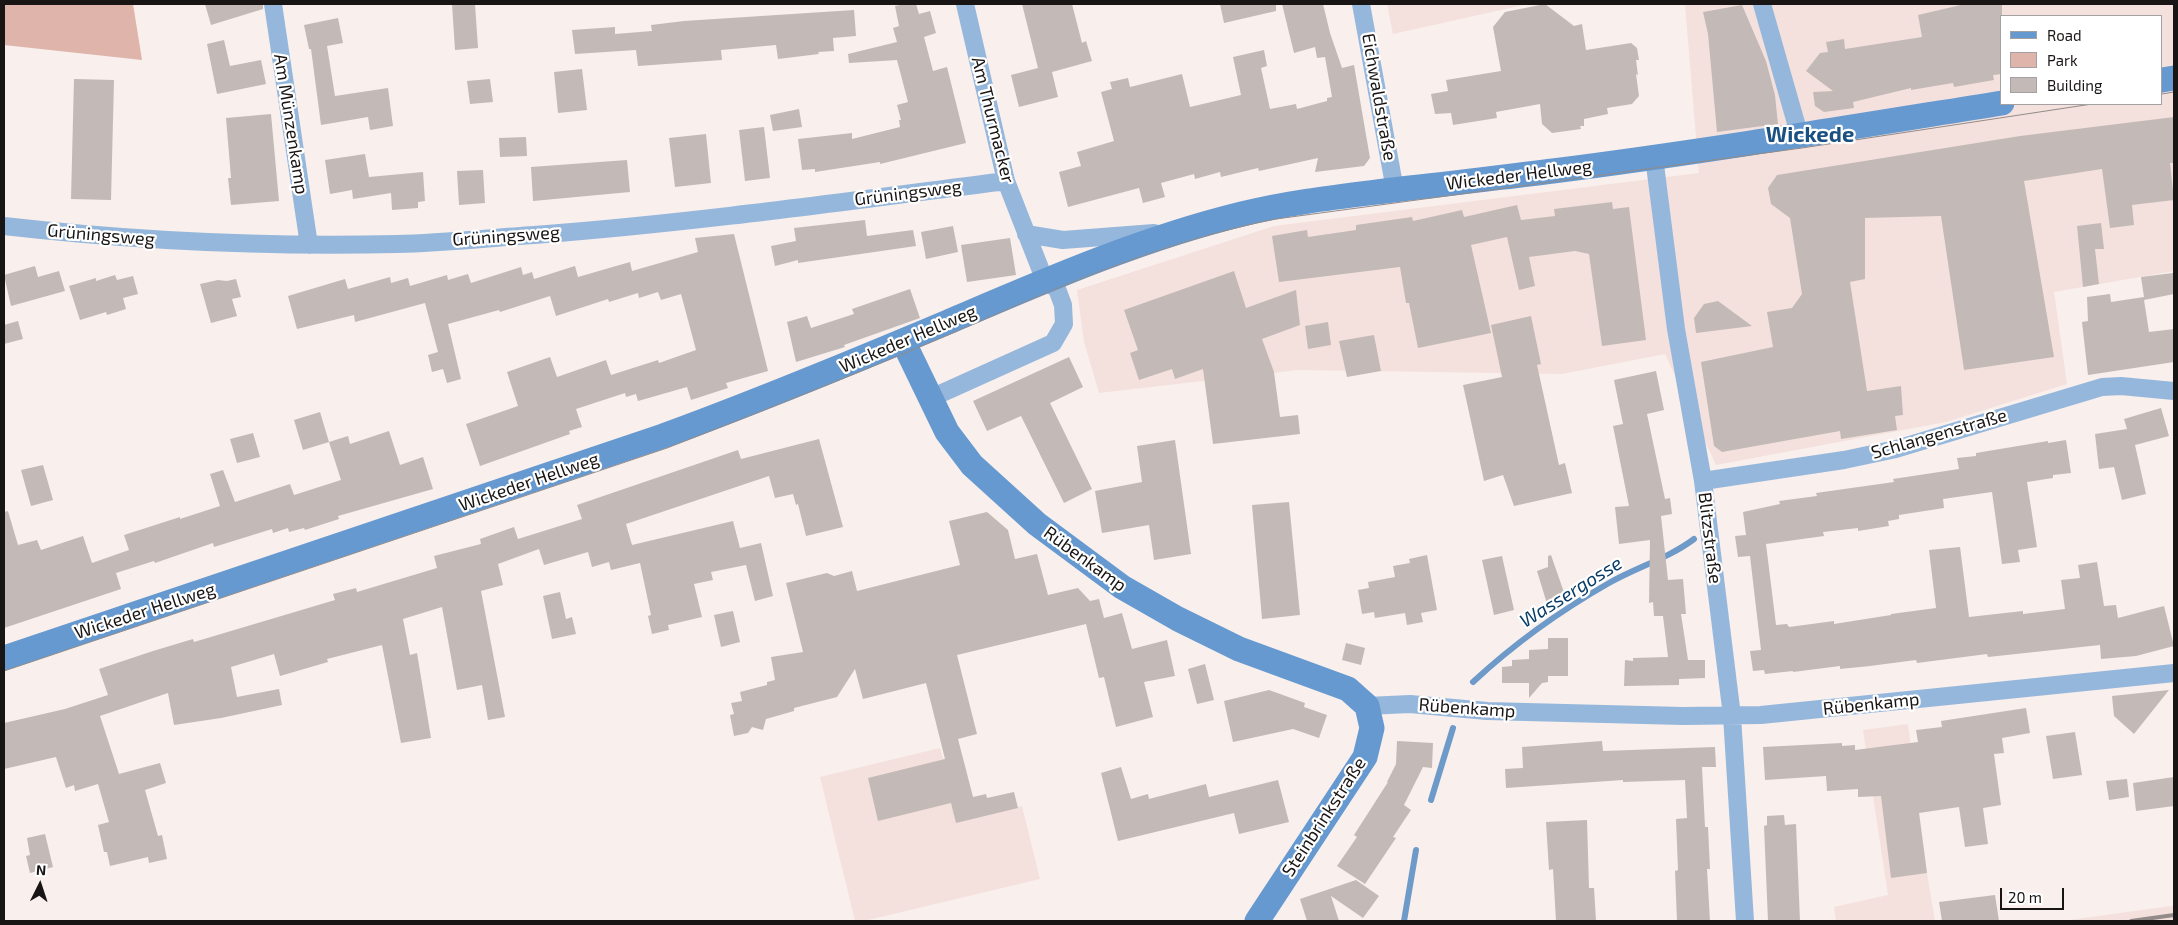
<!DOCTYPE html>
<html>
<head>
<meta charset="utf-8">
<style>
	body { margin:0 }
	#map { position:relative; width:2178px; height:925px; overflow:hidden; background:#f9efec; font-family:"Exo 2",sans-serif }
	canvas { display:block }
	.frame { position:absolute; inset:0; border:5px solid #181514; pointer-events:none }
	.legend { position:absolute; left:2000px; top:15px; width:162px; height:90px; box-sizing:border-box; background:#fff; border:1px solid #a3a1a1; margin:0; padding:6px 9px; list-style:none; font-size:15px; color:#181514 }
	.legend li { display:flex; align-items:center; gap:10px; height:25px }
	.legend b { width:25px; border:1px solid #a3a1a1 }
	.north { position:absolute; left:15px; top:860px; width:50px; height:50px; -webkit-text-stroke:4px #fff; paint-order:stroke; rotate:4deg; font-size:14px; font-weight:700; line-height:20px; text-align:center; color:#181514 }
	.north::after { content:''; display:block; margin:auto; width:18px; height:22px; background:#181514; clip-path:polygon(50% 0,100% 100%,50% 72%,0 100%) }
	.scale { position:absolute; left:2000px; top:888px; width:64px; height:22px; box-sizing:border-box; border:2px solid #181514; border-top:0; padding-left:6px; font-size:15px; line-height:18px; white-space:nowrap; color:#181514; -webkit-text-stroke:4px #fff; paint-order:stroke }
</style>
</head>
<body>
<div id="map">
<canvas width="2178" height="925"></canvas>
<div class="frame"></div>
<ul class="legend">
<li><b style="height:6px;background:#6599d0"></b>Road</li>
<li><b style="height:14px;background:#deb4ab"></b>Park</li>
<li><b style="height:14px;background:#c3bab7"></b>Building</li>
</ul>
<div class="north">N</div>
<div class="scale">20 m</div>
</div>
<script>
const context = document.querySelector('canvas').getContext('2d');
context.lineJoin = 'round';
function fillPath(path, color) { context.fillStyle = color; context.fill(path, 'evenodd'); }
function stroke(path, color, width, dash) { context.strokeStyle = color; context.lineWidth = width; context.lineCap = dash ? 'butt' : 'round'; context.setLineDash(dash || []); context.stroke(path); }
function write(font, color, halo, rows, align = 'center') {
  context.font = font + ' "Exo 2",sans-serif'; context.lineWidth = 4.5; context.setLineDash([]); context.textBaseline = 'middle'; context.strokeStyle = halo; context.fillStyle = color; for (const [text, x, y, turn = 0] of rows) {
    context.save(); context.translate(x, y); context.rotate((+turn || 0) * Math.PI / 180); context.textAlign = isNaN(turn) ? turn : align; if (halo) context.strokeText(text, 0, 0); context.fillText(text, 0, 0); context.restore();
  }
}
const built = new Path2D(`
	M1387 4H1528L1393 34Z
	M1685 4H2174V271L2054 292 2067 384 1946 422 1716 465 1665 354 1562 374 1298 370 1099 393 1084 342 1077 290 1274 226 1699 173ZM2002 16H2162V104H2002Z
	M1908 724 1927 873 1935 921H1836L1834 907 1888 895 1863 730Z
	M940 748 943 759 962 755 973 797 991 814 1022 806 1040 879 864 921H855L820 777Z
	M2174 905V921H2062L2171 906Z`);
const green = new Path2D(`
	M4 4H133L142 60 4 45Z`);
const stream = new Path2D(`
	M1473 682C1516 642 1558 612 1609 583 1637 567 1669 558 1694 539
	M1431 800 1453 728
	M1404 921 1416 850`);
const building = new Path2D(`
	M205 4H263V9L211 25Z
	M452 4H475L478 48 455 50Z
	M905 4H916L919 14 930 11 936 33 924 37 933 71 947 67 966 143 880 164V162L815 172V169L802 170 798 139 852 133V139L900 127 899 120H901L897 105 908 102 897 60 849 63 848 54 897 42 893 28 899 26 895 6Z
	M1022 4H1072L1082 43 1086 41 1092 61 1052 72 1058 97 1019 107 1011 75 1038 68Z
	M1220 4H1276V11L1224 23Z
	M1282 4H1323L1330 33 1342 68 1354 65 1370 158 1364 166 1315 172 1318 158 1259 171 1258 168 1221 177 1220 172 1195 179 1194 174 1161 183 1165 197 1143 203 1139 188 1068 207 1059 172 1081 166 1077 152 1114 141 1101 92 1112 89 1110 82 1128 78 1130 87 1182 74 1190 107 1241 95 1233 57 1264 50 1267 66 1261 68 1270 109 1296 104 1297 109 1327 101V98L1332 97 1325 57 1317 58 1315 47 1294 53Z
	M1545 4 1574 26 1582 24 1586 50 1631 43 1637 48 1639 60H1636L1638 75 1636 74 1639 96 1632 104 1607 108 1608 114 1584 119V126H1580L1581 129 1552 133 1542 124 1540 104 1496 112 1497 118 1453 125 1451 113 1435 114 1431 94 1448 91 1446 80 1501 71 1493 27 1505 12Z
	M1965 4H2002V74L1993 75 1994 80 1954 87 1953 83 1911 90V88L1853 102 1854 108 1824 112 1815 106 1813 92 1833 91 1806 71 1820 53 1828 52 1826 42 1844 39 1845 49 1922 37 1918 15Z
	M1742 5 1766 61 1775 95 1778 124 1717 132 1708 34 1703 12Z
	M854 10 856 36 833 38 834 51 818 52 819 54 778 59 776 45 721 50 722 60 638 66 636 50 575 54 572 30 615 27V34L652 31 651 25 684 21Z
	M338 18 343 43 327 46 335 96 388 88 393 126 370 130 368 117 321 125 311 49H309L304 25Z
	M224 40 230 66 261 60 266 84 217 94 207 44Z
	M582 69 587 110 558 113 554 72Z
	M74 79 114 80 111 200 71 199Z
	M490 79 493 102 470 104 467 81Z
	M799 109 802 127 773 131 770 115Z
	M271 114 279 201 231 205 228 178H231L226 118Z
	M2174 117V163H2170L2174 200 2132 205 2134 225 2110 228 2102 169 2024 181 2054 357 1964 370 1941 216 1865 218V279L1850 282 1867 391 1901 386 1903 415 1895 416 1897 430 1841 439 1840 431 1722 452 1714 446 1701 362 1773 347 1767 312 1792 308 1802 294 1790 218 1771 204 1768 188 1777 175 2020 136Z
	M764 127 770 178 745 181 739 130Z
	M706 134 711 183 675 187 669 138Z
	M526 137 527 156 500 157 499 138Z
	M365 154 369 177 423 172 425 201 418 202V208L392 210 391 193 353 199 352 190 330 194 325 160Z
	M627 160 630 192 533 201 531 167Z
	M483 170 485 203 459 205 457 171Z
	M1612 202 1613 209 1629 207 1646 340 1602 346 1589 254 1575 251 1529 257 1535 286 1519 290 1507 237 1471 245 1491 333 1467 338 1418 348 1409 303H1406L1400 267 1279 282 1272 236 1307 230 1308 237 1356 230V225L1412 217 1413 221 1462 210 1464 217 1517 205 1521 220 1555 216 1554 209Z
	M865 220 867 236 913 230 916 246 798 263V260L775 266 771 246 796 241 794 228Z
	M2101 223 2104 249H2095L2099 284 2083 287 2077 226Z
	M953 226 958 252 926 259 921 232Z
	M734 234 768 371 726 383 728 388 691 400 687 387 638 401 636 394 626 397 625 393 576 409 582 427 569 431 570 434 480 466 466 424 518 406 507 372 550 357 557 377 606 360 611 375 658 360 659 363 696 350 681 294 661 300 658 292 639 298 638 293 609 302 608 299 556 316 550 296 500 312 499 310 448 324 461 379 447 383 443 369 432 372 428 355 438 352 425 303 355 322 354 315 297 329 288 296 345 279 348 289 390 277 391 283 408 278 410 286 447 275 448 280 468 274 471 283 521 267 523 275 532 272 534 279 575 266 578 277 630 262 632 271 698 252 695 238Z
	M1010 238 1016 275 967 282 961 245Z
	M35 266 38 277 59 271 65 291 11 306 4 275Z
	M1234 271 1246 308 1296 290 1300 325 1262 339 1274 372 1280 417 1298 415 1300 434 1213 444 1203 369 1175 379 1172 369 1139 380 1130 353 1138 350 1124 310Z
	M2173 273 2174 294 2144 300 2149 332 2174 329V362L2088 375 2082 322 2088 321 2087 297 2110 294 2111 302 2144 297 2141 277Z
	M115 275 117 280 133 276 138 294 123 298 126 309 107 315 106 312 80 320 69 286 96 278V281Z
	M236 279 241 297 232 299 237 316 211 323 200 284 218 280 227 281Z
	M910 289 920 318 844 345 845 347 796 362 787 322 807 316 811 328 854 314 852 309Z
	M1718 301 1752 326 1696 333 1694 318 1704 304Z
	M1531 316 1541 364 1537 365 1559 465 1565 463 1572 493 1514 506 1503 475 1484 481 1463 385 1502 377 1491 325Z
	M18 321 23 339 4 344V325Z
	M1328 322 1331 345 1308 349 1305 326Z
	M1374 335 1381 371 1347 377 1339 341Z
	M1069 357 1083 387 1050 403 1092 489 1064 503 1021 416 987 431 973 401Z
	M1656 371 1664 410 1647 414 1665 499 1670 498 1672 514 1661 516 1668 580 1683 579 1686 614H1681L1688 660H1705V678L1679 679V685L1624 686 1625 660 1633 661V658L1668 657 1663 616H1654L1653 602 1649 603 1650 540 1619 544 1615 507 1629 506 1613 426 1623 424 1614 380Z
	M2161 408 2169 436 2135 445 2146 494 2122 500 2114 467 2099 469 2095 434 2127 429 2124 419Z
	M320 412 329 442 303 450 294 420Z
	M389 431 400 465 423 457 433 489 338 516 339 519 305 530 304 528 289 532 288 528 273 533 272 529 214 547 213 543 155 563 154 561 116 573 121 589 4 628V512L8 511 18 545 37 540 41 550 83 536 92 563 129 550 124 535 180 517V519L220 506 210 474 223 470 235 502 290 484 294 495 341 480 329 442 348 436 350 444Z
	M253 433 260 457 237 463 230 439Z
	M819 439 843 527 806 536 798 504 796 505 793 494 775 498 769 476 626 524 632 545 733 521 740 548 761 543 773 596 755 601 746 565 711 572 713 580 694 584 702 617 668 625 669 630 652 634 648 616 651 615 640 563 611 570 609 562 592 567 588 552 544 565 539 549 498 564 503 585 481 591 505 717 488 720 482 685 457 690 442 607 403 619 410 655 417 653 431 738 401 743 382 645 327 659 328 662 280 676 274 654 231 667 237 697 279 689 282 705 221 718 174 725 168 693 100 716 119 774 160 763 166 783 145 790 158 836 162 835 167 859 149 863 148 857 110 866 107 852H104L98 825 109 822 98 784 75 791 74 785 66 788 56 757 4 769V723L65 709 108 695 99 669 153 651 193 639 194 642 335 600 333 594 356 588 357 592 437 568 434 556 481 544 480 539 514 527 518 539 582 519 577 505 738 450 741 459Z
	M1175 440 1191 554 1154 560 1149 525 1102 533 1095 491 1142 482 1137 446Z
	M2066 440 2071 473 2053 475V478L2027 482 2037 547 2018 550 2020 562 2002 564 1992 492 1943 499 1944 508 1899 515V519L1888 521 1889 526 1858 531V528L1823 532 1824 536 1766 544 1776 625 1787 624 1789 627 1834 621V624L1891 615V614L1936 608 1929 550 1960 547 1969 617 2023 611V614L2065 609 2061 580 2080 578 2078 565 2097 562 2104 606 2116 605 2118 618 2164 606 2174 646 2136 656 2101 659 2100 645 1988 657 1987 654 1917 663 1916 660 1870 666 1840 669V666L1793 672V671L1765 674 1764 670 1753 671 1750 651 1761 650 1750 556 1738 557 1735 536 1746 535 1743 512 1780 504 1779 501 1817 496 1816 493 1894 482 1893 479 1959 469 1957 458 1976 456V453L2048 441V443Z
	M43 465 53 500 31 506 21 470Z
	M1289 502 1300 615 1262 619 1252 505Z
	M987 512 1008 530 1015 559 1037 554 1048 595 1078 588 1090 601 1099 599 1104 618 1122 613 1132 649 1167 640 1175 676 1144 682 1153 717 1116 727 1104 677 1099 678 1086 624 957 655 977 734 958 739 973 797 986 794 987 798 1014 792 1018 808 956 823 951 803 878 821 868 778 945 759 926 683 863 699 855 669 837 697 794 708V711L766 719 763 730 752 727 748 733 734 736 730 715 734 714 731 703 742 701 740 692 767 685V682L775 680 771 657 803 652 786 583 827 573 834 576 852 571 857 591 960 565 949 521Z
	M1427 555 1437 610 1421 613 1423 622 1407 625 1405 613 1375 618 1374 612 1362 614 1358 590 1369 588 1368 582 1395 577 1393 566 1410 563 1409 559Z
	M1551 555 1567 601 1548 607 1537 571 1548 567V556Z
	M1502 556 1514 610 1494 615 1482 560Z
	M560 592 566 619 572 617 576 634 552 639 543 596Z
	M733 611 740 642 721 647 714 615Z
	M1548 638H1568V676H1548V682L1542 683 1529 698V683H1502V667L1512 666V660L1529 659V650L1548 649Z
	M1346 643 1365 648 1361 665 1342 660Z
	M1205 664 1214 700 1197 704 1188 669Z
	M1269 690 1305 703 1304 707 1327 715 1319 738 1293 729 1233 742 1224 701Z
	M2169 690 2134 734 2114 716 2112 696Z
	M2026 708 2030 733 2002 738 2004 753 1994 754 2001 805 1983 808 1988 844 1965 847 1959 807 1919 813 1927 873 1891 878 1881 796 1858 797V789L1827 791 1826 776 1765 780 1763 747 1842 743V746L1855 745V750L1918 742 1916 730 1942 727 1941 721Z
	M2075 732 2082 775 2053 779 2046 736Z
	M1397 741 1433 743 1432 768 1423 767 1404 805 1411 810 1393 837 1396 838 1365 884 1337 866 1357 837 1354 835 1388 782H1387L1396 764Z
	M1602 741 1603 751 1715 747 1716 767H1702L1705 827H1708L1710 869H1707L1710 921H1677L1675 871 1678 870 1676 819 1687 818 1685 780 1623 782V780L1506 788 1505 769 1523 768 1522 747Z
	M1121 767 1131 799 1148 794 1149 799 1206 784 1209 797 1278 780 1289 822 1239 834 1234 813 1118 841 1101 773Z
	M2174 777V806L2136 811 2133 783Z
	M2127 779 2129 797 2109 800 2106 781Z
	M1784 815 1785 825 1796 824 1800 921H1768L1764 826 1767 825V816Z
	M1587 820 1589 888H1594L1596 921H1556L1553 869 1549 870 1546 822Z
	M45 834 53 867 30 873 26 856 30 855 27 838Z
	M1356 880 1379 896 1363 918 1331 896 1339 921H1307L1300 899Z
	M1995 895 1999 921H1942L1939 902Z`);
const street = new Path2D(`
	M273 4 309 245
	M1361 4 1395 190
	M1762 4 1800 137
	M1654 157 1676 329 1703 481 1732 716 1745 921
	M4 226C135 241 265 247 397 244 443 243 488 238 534 235 692 223 849 201 1006 181
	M1026 234 1063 240 1154 233
	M931 398 1053 343 1064 324 1063 305 1057 289 1045 281 1006 181 965 4
	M1703 481 1844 460 1896 449 2102 387 2121 386 2174 391
	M1367 706 1410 704 1487 711 1683 716 1761 715 2174 673`);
const secondary = new Path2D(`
	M2162 80 2174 78
	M903 341 947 432 972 465 1037 524 1122 587 1178 619 1239 649 1348 689 1367 706 1372 728 1365 757 1257 921
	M4 658 663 436C759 401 853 362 948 322 1044 281 1140 239 1242 214 1295 201 1347 196 1401 189 1452 184 1502 177 1553 171 1703 152 1852 127 2002 103`);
const tram = new Path2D(`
	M2162 94 2174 92
	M4 671 667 448C773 407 879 365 983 320 1077 279 1174 239 1276 219L1802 148 2092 104`);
const rail = new Path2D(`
	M2131 921 2174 915`);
const streetNames = [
	["Eichwaldstraße",1379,97,80],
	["Am Thurmacker",993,120,76],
	["Am Münzenkamp",291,124,81],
	["Wickeder Hellweg",1519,175,-7],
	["Grüningsweg",908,193,-7],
	["Grüningsweg",101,235,5],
	["Grüningsweg",506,236,-4],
	["Wickeder Hellweg",908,339,-23],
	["Schlangenstraße",1939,434,-16],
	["Wickeder Hellweg",529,482,-19],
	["Blitzstraße",1710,538,83],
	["Rübenkamp",1085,559,36],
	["Wickeder Hellweg",145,611,-18],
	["Rübenkamp",1871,704,-6],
	["Rübenkamp",1467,708,4],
	["Steinbrinkstraße",1324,817,-57]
];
const waterNames = [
	["Wassergosse",1571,592,-32]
];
const districtNames = [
	["Wickede",1810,135]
];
fillPath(built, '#f4e1dd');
fillPath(green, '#deb4ab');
stroke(stream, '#6e9ac9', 6);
fillPath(building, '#c3bab7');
stroke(street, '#95b7dc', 18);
stroke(secondary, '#6599d0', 25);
stroke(tram, '#928b89', 1);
stroke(rail, '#928b89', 4);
write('18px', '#181514', '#fff', streetNames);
write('italic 19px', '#093b67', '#fff', waterNames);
write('bold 22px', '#1a4f81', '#fff', districtNames);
</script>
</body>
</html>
